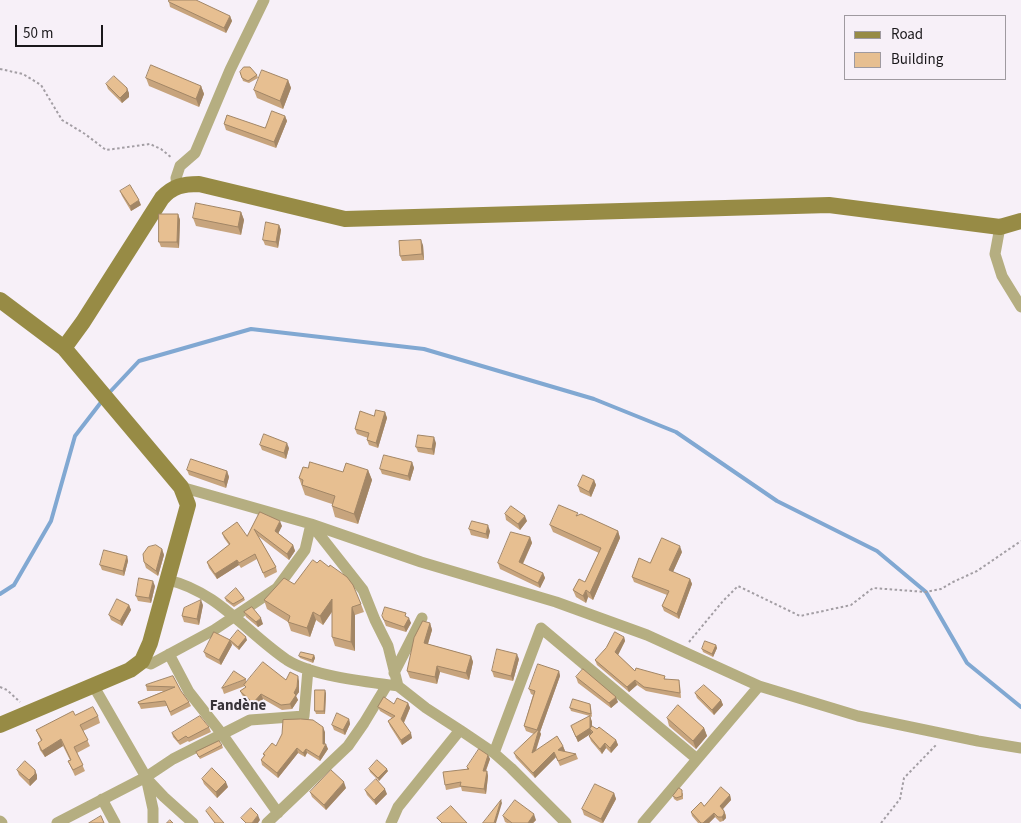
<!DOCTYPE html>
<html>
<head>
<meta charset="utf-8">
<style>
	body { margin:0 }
	#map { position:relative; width:1021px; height:823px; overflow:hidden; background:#f7f0f8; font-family:"Source Sans 3",sans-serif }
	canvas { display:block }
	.legend { position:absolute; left:844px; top:15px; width:162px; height:65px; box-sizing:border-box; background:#f7f0f8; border:1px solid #9f9aa0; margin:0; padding:6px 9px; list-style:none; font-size:15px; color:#1a181b }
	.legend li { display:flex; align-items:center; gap:10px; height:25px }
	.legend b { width:25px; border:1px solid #9f9aa0 }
	.scale { position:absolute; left:15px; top:25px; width:88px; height:22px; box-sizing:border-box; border:2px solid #1a181b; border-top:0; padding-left:6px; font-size:15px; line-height:18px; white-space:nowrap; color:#1a181b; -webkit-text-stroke:4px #f7f0f8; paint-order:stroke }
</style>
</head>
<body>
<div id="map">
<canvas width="1021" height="823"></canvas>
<ul class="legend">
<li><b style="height:6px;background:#978b45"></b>Road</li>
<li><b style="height:14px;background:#e7bf91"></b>Building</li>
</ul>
<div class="scale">50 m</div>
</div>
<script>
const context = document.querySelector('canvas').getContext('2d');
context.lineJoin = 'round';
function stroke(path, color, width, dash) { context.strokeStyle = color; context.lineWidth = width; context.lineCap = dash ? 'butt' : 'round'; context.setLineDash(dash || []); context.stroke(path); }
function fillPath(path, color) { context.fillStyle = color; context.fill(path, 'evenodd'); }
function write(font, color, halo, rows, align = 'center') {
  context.font = font + ' "Source Sans 3",sans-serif'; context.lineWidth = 4; context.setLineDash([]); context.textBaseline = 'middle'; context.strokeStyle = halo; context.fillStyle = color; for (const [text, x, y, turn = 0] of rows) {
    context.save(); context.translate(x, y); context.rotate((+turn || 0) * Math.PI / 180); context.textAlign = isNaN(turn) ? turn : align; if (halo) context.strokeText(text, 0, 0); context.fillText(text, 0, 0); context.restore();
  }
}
const stream = new Path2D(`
	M108 394 139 361 251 329 424 349 594 399 676 432 777 501 877 551 926 592 967 663 1021 707
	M0 594 14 585 51 521 75 436 102 401`);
const path = new Path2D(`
	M0 69 23 74 41 85 62 120 85 134 106 150 150 144 161 149 172 158
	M689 642 723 601 738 586 800 616 851 605 873 588 926 592 941 589 953 582 977 571 1021 541
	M0 687 7 690 20 702
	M881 823 900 799 904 778 937 744`);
const street = new Path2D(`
	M177 186 176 178 180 166 195 153 230 70 264 0
	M1000 227 995 254 1002 276 1021 307
	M181 487 311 524 421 562 556 602 647 635 759 686 858 716 978 741 1021 748
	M169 654 189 692 222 734 278 813
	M142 661 151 664 214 630 277 588 305 550 311 524 363 590 375 620 388 646 398 686C367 682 312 676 287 660 247 633 217 591 168 580
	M394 673 422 618
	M93 685 146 777 173 759 250 720 304 716 308 669
	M460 730 494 753 511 768 566 823
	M494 753 541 628 697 759
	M147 779 164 797 193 823
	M102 799 115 823
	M0 821 2 823
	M57 823 146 777 153 809V823
	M267 823 348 746 364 723 387 685
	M391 823 398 807 460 730 426 708 398 686
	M643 823 759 686`);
const secondary = new Path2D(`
	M0 300 64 348 181 487 188 505 150 643 142 661 130 670 0 725
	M64 348 83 322 162 198C173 186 183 184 199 184L345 219 829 205 1000 227 1021 221`);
const wall = new Path2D(`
	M169 2 230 16 232 21 226 33 170 7Z
	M240 72 257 75 258 78 249 83 243 81Z
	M146 78 201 86 204 94 199 107 149 86Z
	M288 80 291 88 283 109 257 98 254 90Z
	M106 84 129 93V97L122 103 108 89Z
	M285 116 287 121 276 148 226 130 224 124 265 128Z
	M120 191 141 205 131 211 122 196Z
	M241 212 244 220 241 235 196 226 193 218Z
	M178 214 180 220 179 248 161 247 159 242Z
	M279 225 281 230 278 248 265 245 263 240Z
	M423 245 424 260 402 261 400 256Z
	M385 412 387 418 378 448 369 445 367 440 368 438 357 434 355 429 374 416Z
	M436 443 434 455 418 452 416 447Z
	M260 445 289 448 286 459 262 450Z
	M412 462 414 468 410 481 382 474 380 469Z
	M308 468 343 472 368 470 372 480 358 524 335 517 332 506V504L305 495 299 478Z
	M187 470 227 471 229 477 226 488 189 475Z
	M594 480 596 485 591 497 580 492 578 486Z
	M260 512 282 526 278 533 293 545 295 551 289 560 258 536 276 567 277 572 265 578 257 559 241 568 239 565 217 579 209 568 207 562 229 545 224 538 222 533 247 536Z
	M505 514 527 521 520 530 506 520Z
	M578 515 618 531 620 538 593 600 588 597 586 603 576 597 573 590 585 582 599 553 553 532 550 525Z
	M469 529 490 531 488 539 471 535Z
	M530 537 532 543 523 564 543 573 545 578 540 588 500 569 498 563Z
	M162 549 164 555 158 576 146 568 144 562Z
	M682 552 673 572 690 579 692 584 679 619 664 611 662 606 667 595 634 582 632 577 650 563Z
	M127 556 128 561 124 576 102 570 100 565Z
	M294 584 361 604 364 612 355 615V651L335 646 332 637V612L323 625 316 620 310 637 291 631 288 622 267 609 264 600Z
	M155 586 151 603 138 601 136 596Z
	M225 598H244L245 600 234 607 226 601Z
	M129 605 131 610 122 626 111 620 109 615Z
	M203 605 199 625 184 622 182 616Z
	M244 612 263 624 258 627 246 617Z
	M382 616 407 617 411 623 406 632 386 626Z
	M430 623 432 630 428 644 471 656 473 662 469 680 440 672 437 684 410 678 407 671Z
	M624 637 625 641 618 655 635 671 666 679 680 685 681 698 646 691 637 685 629 692 597 665 595 660Z
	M230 640H247L239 650 231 643 232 645 221 665 206 657 204 652Z
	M716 645 717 648 713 657 703 652 702 649Z
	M314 655 315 658 313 663 300 658 299 656Z
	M519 659 513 681 494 677 492 671Z
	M559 671 560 676 540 732 541 734 536 751 563 746 565 751 564 752 576 754 578 759 560 766 556 757 535 778 516 758 514 753 534 734 526 731 524 726 533 695 531 694 529 689Z
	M173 676 181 691 189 702 191 706 171 716 167 706 141 709 138 702 164 691H147L146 685Z
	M576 677 618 702 611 708 578 683Z
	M246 679V682L286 680 299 681V692L296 696 298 700 292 709 282 710 263 699 255 708 242 695 240 691 246 687 245 686 224 694 222 688Z
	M326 693 325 714H316L315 711Z
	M695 693 721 700 723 705 714 715 697 698Z
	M408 703 410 708 404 723 412 738 402 745 390 726 388 721 392 718 380 711 378 707 394 704Z
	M590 704 591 707 592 717 590 716 592 722V727L616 740 618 745 611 753 606 748 602 754 591 741 589 736 592 733 578 742 573 731 571 726 590 716 571 711 570 708Z
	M75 715 98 716 100 723 83 731 90 746 77 753 85 771 75 776 68 761 70 760 63 746 45 757 40 750 38 743 41 741 36 730Z
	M667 718 704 728 707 736 696 749 669 726Z
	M349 719 350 724 345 735 334 730 332 725Z
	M209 727 211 732 189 742 188 741 180 745 173 737 172 733Z
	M325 732V744L328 749 320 761 307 753 305 757 298 753 278 778 262 765 261 760 264 756 263 754 276 746Z
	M222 745 223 748 200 759 196 752Z
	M488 755 490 759 486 771H487L488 776 486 794 462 791 461 787 446 790 445 785 467 769V767Z
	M369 769 388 771 379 781 370 772Z
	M17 770 37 775V779L30 786 19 775Z
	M202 779 228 787 217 798 204 784Z
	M346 788 326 810 312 797 310 792Z
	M365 790 387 794 376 805 367 795Z
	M614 793 616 799 603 823H601L584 815 582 809Z
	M683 793V799L677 801 674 799 673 796Z
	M730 795 731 800 723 809 726 815V818L723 821 720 822 715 817 709 823H698L692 816 691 812 704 806Z
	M503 816 536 820 533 823H507L505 822Z`);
const shadedWall = new Path2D(`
	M230 16 232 21 226 33 224 28Z
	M288 80 291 88 283 109 280 101Z
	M201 86 204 94 199 107 196 99Z
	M127 88 129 93V97L122 103 120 98Z
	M285 116 287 121 276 148 274 142Z
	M139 200 141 205 131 211 130 206Z
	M241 212 244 220 241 235 238 227Z
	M178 214 180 220 179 248 177 242Z
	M279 225 281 230 278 248 276 242Z
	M421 240 423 245 424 260 422 254Z
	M385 412 387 418 378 448 376 443Z
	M434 437 436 443 434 455 432 449Z
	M287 443 289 448 286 459 284 453Z
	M412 462 414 468 410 481 408 476Z
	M368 470 372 480 358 524 354 514Z
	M227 471 229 477 226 488 224 482Z
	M594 480 596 485 591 497 589 492Z
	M525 516 527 521 520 530 518 524Z
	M280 521 282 526 277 536 275 531Z
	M488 525 490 531 488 539 486 534Z
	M618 531 620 538 593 600 590 593Z
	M530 537 532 543 521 567 519 562Z
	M293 545 295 551 289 560 287 554Z
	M680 546 682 552 671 576 669 570Z
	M162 549 164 555 158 576 156 571Z
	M127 556 128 561 124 576 123 571Z
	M237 560 239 565 217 579 215 574Z
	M543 573 545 578 540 588 538 583Z
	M690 579 692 584 679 619 677 614Z
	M153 581 155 586 151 603 149 598Z
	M586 590 588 597 586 603 583 596Z
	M332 599 335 607 323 625 320 616Z
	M201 600 203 605 199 625 197 619Z
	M129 605 131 610 122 626 120 621Z
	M352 607 355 615V651L351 642Z
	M313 612 316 620 310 637 307 628Z
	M261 618 263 624 258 627 256 622Z
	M409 618 411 623 406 632 404 627Z
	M430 623 432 630 426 650 424 643Z
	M246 637 247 640 239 650 238 647Z
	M624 637 625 641 617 657 615 652Z
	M230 640 232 645 221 665 219 660Z
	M716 645 717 648 713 657 712 654Z
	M517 654 519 659 513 681 511 676Z
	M314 655 315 658 313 663 312 660Z
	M471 656 473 662 469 680 466 673Z
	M437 666 440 672 437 684 435 677Z
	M559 671 560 676 540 732 541 734 533 758 532 753 538 733 537 730Z
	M298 676 299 681V692L296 696 298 700 292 709 290 704Z
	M635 680 637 685 629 692 627 687Z
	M325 690 326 693 325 714 324 711Z
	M261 694 263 699 255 708 253 703Z
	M616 697 618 702 611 708 609 703Z
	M721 700 723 705 714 715 712 710Z
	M408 703 410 708 403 724 401 719Z
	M590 716 592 722V731L590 729 592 733 578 742 576 737Z
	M349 719 350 724 345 735 343 730Z
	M323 727 325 732V746L326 744 328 749 320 761 319 757 323 744Z
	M704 728 707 736 696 749 693 741Z
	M411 733 412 738 402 745 401 740Z
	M61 739 63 746 45 757 42 751Z
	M616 740 618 745 611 753 610 748Z
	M605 743 606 748 602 754 600 749Z
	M563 746 565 751 560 755 558 750Z
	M297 748 298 753 278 778 277 773Z
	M306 749 307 753 305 757 303 753Z
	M554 752 556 757 535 778 533 773Z
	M488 755 490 759 484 775 483 771Z
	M387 769 388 771 379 781 378 778Z
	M35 770 37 775V779L30 786 29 780Z
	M487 771 488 776 486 794 484 789Z
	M226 782 228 787 217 798 216 792Z
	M344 782 346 788 326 810 324 805Z
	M385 789 387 794 376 805 374 800Z
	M614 793 616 799 603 823 601 819Z
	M730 795 731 800 721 811 720 806Z
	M501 800 502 803 496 823H494Z
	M724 811 726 818 723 821 722 817Z
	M714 813 715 817 709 823H703Z
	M534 814 536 820 533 823H528Z
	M258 815 260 820 258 823H252Z`);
const building = new Path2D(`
	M169 0H196L230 16 224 28 169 2Z
	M151 65 201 86 196 99 146 78Z
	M244 67H250L257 75 248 81 242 78 240 72Z
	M262 70 288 80 280 101 254 90Z
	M114 76 127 88V91L120 98 106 84Z
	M272 111 285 116 274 142 224 124 227 115 265 128Z
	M130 185 139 200 130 206 120 191Z
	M196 203 241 212 238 227 193 218Z
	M159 214H178L177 242H159Z
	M266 222 279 225 276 242 263 240Z
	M421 240 422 254 400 256 399 241Z
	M376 410 385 412 376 443 367 440 369 433 355 429 360 411 374 416Z
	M264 434 287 443 284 453 260 445Z
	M418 435 434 437 432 449 416 447Z
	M384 455 412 462 408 476 380 469Z
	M191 459 227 471 224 482 187 470Z
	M310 462 343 472 346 463 368 470 354 514 332 506 335 496 302 485 303 480 299 478 303 467 308 468Z
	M583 475 594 480 589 492 578 486Z
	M559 505 578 513 576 516 581 514 618 531 590 593 586 590 583 596 573 590 579 579 585 582 601 548 550 525Z
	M511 506 525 516 518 524 505 514Z
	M260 512 280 521 275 531 293 545 287 554 254 529 276 567 263 573 255 554 239 563 237 560 215 574 207 562 230 544 222 533 237 522 247 536Z
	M472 521 488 525 486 534 469 529Z
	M511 532 530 537 519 562 543 573 538 583 498 563Z
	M662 538 680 546 669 570 690 579 677 614 662 606 669 591 632 577 639 558 650 563Z
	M156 545 162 549 156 571 144 562 143 554 148 547Z
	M104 550 127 556 123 571 100 565Z
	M313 560 317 563 320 560 329 567 330 565 347 577 353 585 361 604 352 607 351 642 332 637V599L320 616 313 612 307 628 288 622 290 616 264 600 284 578 294 584Z
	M139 578 153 581 149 598 136 596Z
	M236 588 244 598 233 604 225 598Z
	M117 599 129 605 120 621 109 615Z
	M201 600 197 619 182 616 184 608Z
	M252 607 261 618 256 622 244 612Z
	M385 607 406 613 405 616 409 618 404 627 384 620 382 616Z
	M423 621 430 623 424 643 471 656 466 673 437 666 435 677 407 671 414 638Z
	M238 630 246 637 238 647 230 640Z
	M214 632 230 640 219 660 204 652Z
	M615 632 624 637 615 652 635 671 636 668 665 676 664 679 679 680 680 693 644 687 635 680 627 687 595 660 606 648Z
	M705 641 716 645 712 654 702 649Z
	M497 649 517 654 511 676 492 671Z
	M301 652 314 655 312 660 299 656Z
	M263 662 286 680 290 672 298 676 297 687 294 693 296 695 290 704 281 705 261 694 253 703 240 691 246 687 244 685Z
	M538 664 559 671 537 730 524 726 535 691 529 689Z
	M583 669 616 697 609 703 576 677Z
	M234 671 246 679 222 688Z
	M173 676 181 691 189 702 170 712 165 701 139 704 138 702 175 687 146 686V685Z
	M704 685 721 700 712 710 695 693Z
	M315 690H325L324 711H315Z
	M384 697 394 704 397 698 408 703 401 719 411 733 401 740 388 721 395 716 378 707Z
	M573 699 590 704 591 714 570 708Z
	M678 705 704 728 693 741 667 718Z
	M93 707 98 716 80 725 88 740 74 747 83 765 73 770 68 761 71 760 61 739 42 751 38 743 42 740 36 730 73 711 75 715Z
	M337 713 349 719 343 730 332 725Z
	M200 716 209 727 188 738 186 736 178 741 172 733Z
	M590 716V728L576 737 571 726Z
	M301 719 313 720 323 727V744H326L319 757 306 749 303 753 297 748 277 773 261 760 265 755 263 754 272 743 276 746 282 734 283 720Z
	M592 726 597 729 599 727 616 740 610 748 605 743 600 749 589 736 593 732 590 729Z
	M539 729 532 753 557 736 563 746 558 750 576 754 558 761 554 752 533 773 514 753Z
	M219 741 222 745 199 757 196 752Z
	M479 749 488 755 483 771H487L484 789 460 786 461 782 445 785 443 772 469 769 467 767Z
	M377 760 387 769 378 778 369 769Z
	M25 761 35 770V774L29 780 17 770Z
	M212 768 226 782 216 792 202 779Z
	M331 770 344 782 324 805 310 792Z
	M376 779 385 789 374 800 365 790Z
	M595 784 614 793 601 819 582 809Z
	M721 787 730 795 720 806 724 811V814L722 817H718L714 813 703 823H701L691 812 701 802 704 806Z
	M679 788 682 790V796L676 798 673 796Z
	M501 800 494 823H483Z
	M515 800 534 814 528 823H512L503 816Z
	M451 806 467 823H442L437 818Z
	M210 807 224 823H215L206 811Z
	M251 808 258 815 252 823H246L241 818Z
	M101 816 104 823H89Z
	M170 820 173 823H167Z`);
const quarterNames = [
	["Fandène",238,707]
];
stroke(stream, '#81a8d2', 4);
stroke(path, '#a39ea4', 2, [2.5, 2.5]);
stroke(street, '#b5ae81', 11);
stroke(secondary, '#978b45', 16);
fillPath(wall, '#c7a47d');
fillPath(shadedWall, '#a28666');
fillPath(building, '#e7bf91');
stroke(building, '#a28666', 1);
write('bold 15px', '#383339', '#f7f0f8', quarterNames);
</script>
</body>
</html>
